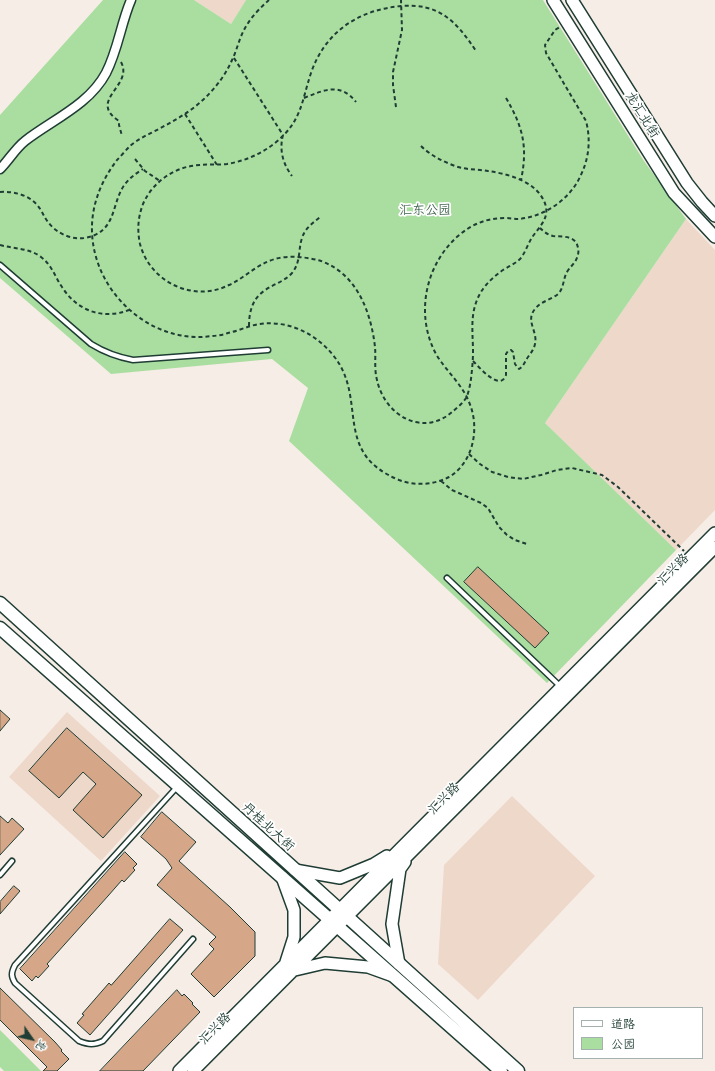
<!DOCTYPE html>
<html>
<head>
<meta charset="utf-8">
<style>
	body { margin:0 }
	#map { position:relative; width:715px; height:1071px; overflow:hidden; background:#f7ede7; font-family:"Patrick Hand","LXGW WenKai TC",sans-serif }
	canvas { display:block }
	.legend { position:absolute; left:573px; top:1007px; width:130px; height:52px; box-sizing:border-box; background:#fff; border:1px solid #a5b1ae; margin:0; padding:5px 7px; list-style:none; font-size:12px; color:#1f3d34 }
	.legend li { display:flex; align-items:center; gap:8px; height:20px }
	.legend b { width:20px; border:1px solid #a5b1ae }
	.north { position:absolute; left:12px; top:1019px; width:40px; height:40px; -webkit-text-stroke:3px #fff; paint-order:stroke; rotate:124deg; font-size:11px; font-weight:700; line-height:16px; text-align:center; color:#1f3d34 }
	.north::after { content:''; display:block; margin:auto; width:14px; height:18px; background:#1f3d34; clip-path:polygon(50% 0,100% 100%,50% 72%,0 100%) }
</style>
</head>
<body>
<div id="map">
<canvas width="715" height="1071"></canvas>
<ul class="legend">
<li><b style="height:5px;background:#fff"></b>道路</li>
<li><b style="height:11px;background:#aadea0"></b>公园</li>
</ul>
<div class="north">北</div>
</div>
<script>
const context = document.querySelector('canvas').getContext('2d');
context.lineJoin = 'round';
function fillPath(path, color) { context.fillStyle = color; context.fill(path, 'evenodd'); }
function stroke(path, color, width, dash) { context.strokeStyle = color; context.lineWidth = width; context.lineCap = dash ? 'butt' : 'round'; context.setLineDash(dash || []); context.stroke(path); }
function write(font, color, halo, rows, align = 'center') {
  context.font = font + ' "Patrick Hand","LXGW WenKai TC",sans-serif'; context.lineWidth = 3.5; context.setLineDash([]); context.textBaseline = 'middle'; context.strokeStyle = halo; context.fillStyle = color; for (const [text, x, y, turn = 0] of rows) {
    context.save(); context.translate(x, y); context.rotate((+turn || 0) * Math.PI / 180); context.textAlign = isNaN(turn) ? turn : align; if (halo) context.strokeText(text, 0, 0); context.fillText(text, 0, 0); context.restore();
  }
}
const built = new Path2D(`
	M194 0H246L231 24Z
	M686 219 715 250V510L676 550 545 423Z
	M67 712 160 796 101 861 9 777Z
	M512 796 595 876 478 1000 438 964 444 865Z`);
const green = new Path2D(`
	M103 0H194L231 24 246 0H543L644 161 686 219 545 423 676 550 547 683 289 441 308 388 272 359 111 374 0 278V115Z
	M0 1030 41 1071H4L0 1067Z`);
const building = new Path2D(`
	M478 567 549 633 535 648 464 582Z
	M0 710 10 719 0 731Z
	M67 728 142 795 103 838 73 810 96 784 83 772 59 798 29 771Z
	M162 812 196 842 179 861 230 907 255 932V956L214 997 191 974 214 949 209 944 216 937 157 885 172 868 166 859 141 837Z
	M0 816 8 823 12 818 24 829 0 855Z
	M125 852 137 864 133 868 135 870 124 882 122 880 108 896 47 964 49 966 38 978 36 976 32 981 20 969Z
	M14 886 20 891 0 914V902Z
	M170 919 183 930 90 1035 77 1023 84 1015 82 1014 109 983 111 985Z
	M0 988 55 1042 62 1050 61 1051 69 1059 57 1071H43L47 1067 0 1020Z
	M177 990 182 996 184 994 193 1003 192 1004 200 1012 143 1071H100Z`);
const path = new Path2D(`
	M269 0C260 8 250 18 244 30 239 39 237 50 232 60 226 74 217 86 206 97 191 112 172 122 153 132 145 136 137 140 130 146 126 150 121 156 117 160 95 189 86 222 96 257 109 303 154 339 202 337 211 336 220 336 228 333 238 331 248 326 259 324 288 320 315 333 333 355 369 399 331 452 399 480 415 486 434 485 449 477 474 462 480 427 469 402 462 384 446 371 436 354 415 315 425 265 458 236 472 224 487 218 505 218 510 218 514 219 518 219 544 217 569 200 580 177 589 159 591 140 586 121L546 53 545 45 555 30 560 27
	M234 58 283 135C279 150 283 164 292 176
	M121 62C134 86 87 100 119 121V125L122 136
	M304 98C324 90 340 82 356 102
	M506 98C523 127 528 147 521 180
	M396 107 393 85V72L402 30 401 0
	M185 114 217 165
	M421 146C430 155 442 161 455 166 466 170 477 169 488 171 508 174 535 181 544 201 551 216 541 225 533 236 528 243 526 252 520 259 515 264 509 266 503 270 492 278 482 287 477 300 470 317 473 334 473 352 473 361 472 370 471 379 470 385 469 392 466 398 463 403 457 408 452 412 442 421 429 425 415 422 395 417 381 399 377 380 374 369 376 357 375 347 371 312 357 274 321 261 307 257 289 255 275 259 257 264 246 277 229 285 193 303 150 282 140 244 137 230 138 217 143 204 153 181 176 166 200 165 209 164 218 165 227 164 245 161 261 154 275 143 302 121 301 103 311 73 325 32 358 10 401 6 439 3 456 21 476 51
	M135 159 145 171 160 181
	M0 192C14 191 29 195 38 206 42 211 44 217 48 222 56 233 71 240 85 238 116 232 111 207 123 187 128 179 135 174 143 169
	M0 245C14 249 29 248 41 257 52 265 55 277 62 287 77 311 103 320 129 310
	M249 326C249 313 252 299 264 291 273 284 284 282 292 273 301 262 298 250 302 238 305 228 313 223 320 217
	M473 361C479 367 500 392 506 375V354L508 351 511 350 513 352 515 364 519 369C524 366 525 361 528 357 531 353 534 349 535 344 538 331 525 321 535 309 541 301 551 300 558 294 564 288 563 279 567 272 570 267 574 264 576 260 578 256 579 252 578 248 576 235 563 237 553 236 548 235 544 232 540 228
	M469 454 480 464 492 472 508 477 523 479 541 475 557 470 572 468 602 475 618 487 684 551
	M441 481 452 490 481 503 488 508 499 527 507 535 515 540 527 544`);
const lane = new Path2D(`
	M0 265 91 344C104 352 117 357 133 360L268 350
	M447 578 561 687
	M177 787 15 965C11 973 11 976 15 983L79 1041C89 1045 94 1045 103 1041L193 939
	M0 875 12 861`);
const street = new Path2D(`
	M0 169C9 160 15 149 25 141 52 120 89 105 106 73 118 50 121 23 131 0`);
const secondary = new Path2D(`
	M553 0 674 193 715 237
	M572 0 687 183 702 202 715 216
	M295 870 340 878 374 864 387 856
	M282 877 294 910V937L286 962
	M399 964 392 924 400 869 405 862
	M295 970 325 963 368 967 393 976
	M179 1071 715 533
	M193 1071 715 547`);
const primary = new Path2D(`
	M0 603 518 1071
	M0 628 501 1071`);
const streetNames = [
	["龙汇北街",642,115,58],
	["汇兴路",673,570,-45],
	["汇兴路",444,799,-45],
	["丹桂北大街",268,827,42],
	["汇兴路",215,1029,-45]
];
const parkNames = [
	["汇东公园",425,211]
];
fillPath(built, '#edd8ca');
fillPath(green, '#aadea0');
fillPath(building, '#d5a687');
stroke(building, '#1f3d34', 1);
stroke(lane, '#1f3d34', 7);
stroke(street, '#1f3d34', 11);
stroke(secondary, '#1f3d34', 14);
stroke(primary, '#1f3d34', 15);
stroke(path, '#1f3d34', 2, [4, 3]);
stroke(lane, '#fff', 4);
stroke(street, '#fff', 8);
stroke(secondary, '#fff', 11);
stroke(primary, '#fff', 12);
write('13px', '#1f3d34', '#fff', streetNames);
write('13px', '#42654f', '#fff', parkNames);
</script>
</body>
</html>
